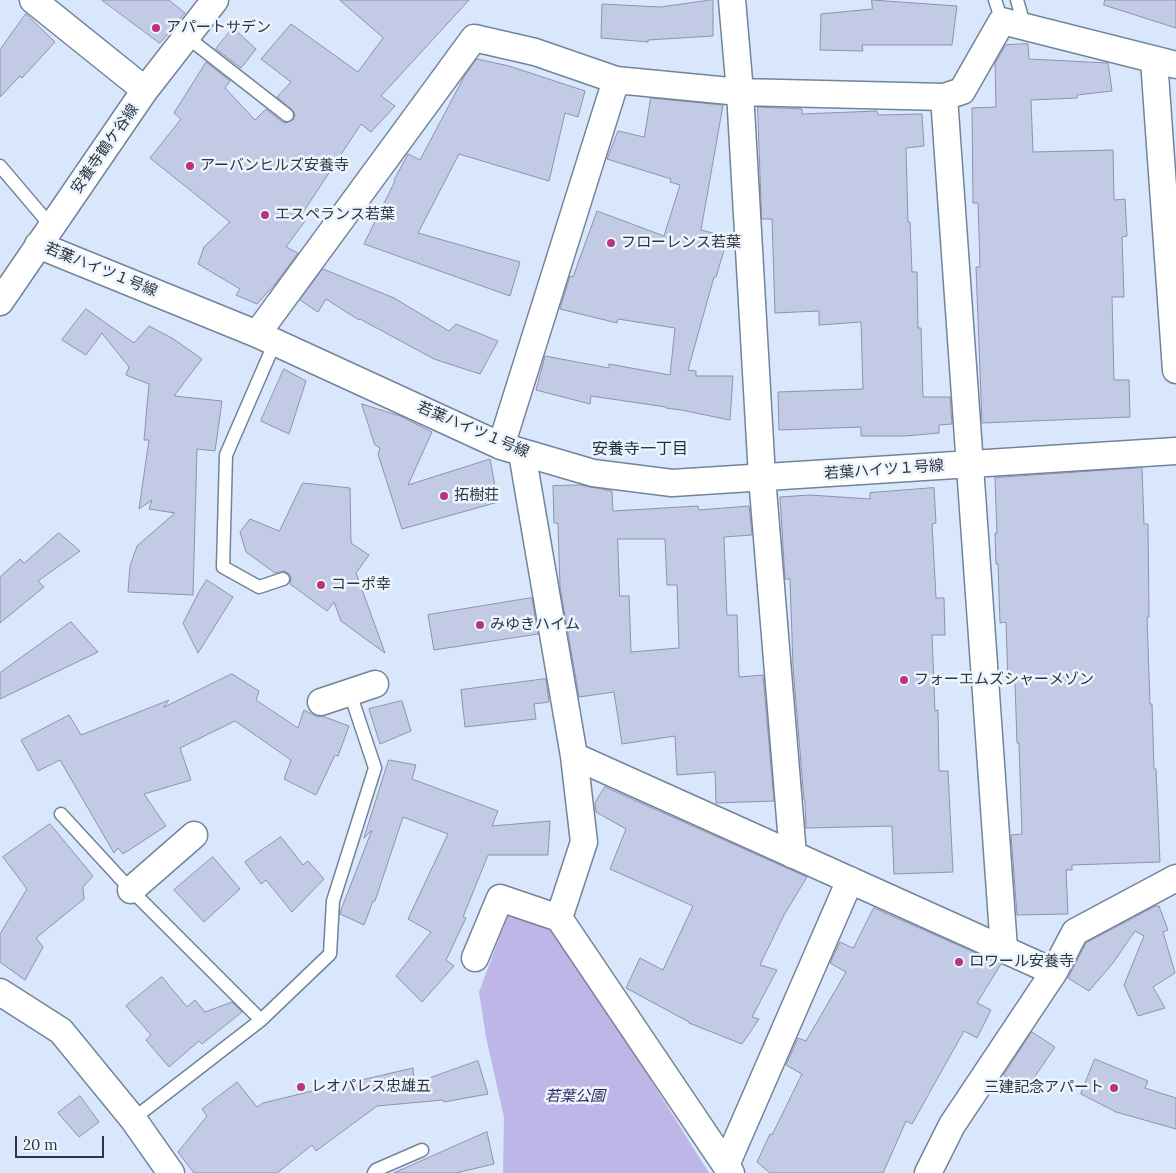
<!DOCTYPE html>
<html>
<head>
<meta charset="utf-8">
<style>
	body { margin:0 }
	#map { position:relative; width:1176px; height:1173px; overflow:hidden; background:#d8e7fb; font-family:Lora,serif }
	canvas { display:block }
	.scale { position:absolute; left:15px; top:1136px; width:89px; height:22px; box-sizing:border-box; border:2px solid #2e353f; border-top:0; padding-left:6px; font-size:15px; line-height:18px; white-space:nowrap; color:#2e353f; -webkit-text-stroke:4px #ecf4fd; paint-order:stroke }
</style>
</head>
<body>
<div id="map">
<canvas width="1176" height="1173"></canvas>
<div class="scale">20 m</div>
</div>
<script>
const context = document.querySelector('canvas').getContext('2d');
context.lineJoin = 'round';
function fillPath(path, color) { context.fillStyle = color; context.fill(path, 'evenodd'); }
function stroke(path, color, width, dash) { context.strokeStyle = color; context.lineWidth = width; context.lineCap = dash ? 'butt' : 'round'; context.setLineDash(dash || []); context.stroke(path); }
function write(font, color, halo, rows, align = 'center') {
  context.font = font + ' Lora,"Noto Sans JP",serif'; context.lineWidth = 5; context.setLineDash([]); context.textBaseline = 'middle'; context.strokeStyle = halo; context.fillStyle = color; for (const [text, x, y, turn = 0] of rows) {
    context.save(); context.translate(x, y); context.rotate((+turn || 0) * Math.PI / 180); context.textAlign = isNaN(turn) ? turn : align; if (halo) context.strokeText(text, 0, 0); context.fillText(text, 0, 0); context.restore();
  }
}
const green = new Path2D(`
	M508 915 558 932 709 1173H503L504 1117 486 1037 479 992Z`);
const building = new Path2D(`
	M102 0H169L185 13 160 43Z
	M340 0H469L381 96 395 106 371 132 361 124 300 217 305 221 286 247 298 253 276 283 257 304 236 295 240 289 198 264 204 247 230 222 150 158 181 119 174 113 206 62 230 81 225 88 255 120 266 109 282 122 286 123 293 120 295 116 294 112 277 97 291 82 261 59 291 24 358 72 383 38Z
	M713 0V36L648 40V42L601 38 602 4 660 7Z
	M872 0 957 6 952 45H862L863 51 820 50 821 14 872 9Z
	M1105 0H1176V28L1104 5Z
	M26 14 55 42 22 78 20 76 0 97V50Z
	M233 28 256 49 241 68 216 49Z
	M1028 44 1029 59 1108 63 1112 91 1077 95V98L1031 100 1033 152 1113 150 1114 200 1125 199 1127 236 1122 237 1124 297H1112L1114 380H1129L1130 417 982 423 976 267H980L978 203H973L972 108 996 107 995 63 1006 45Z
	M477 59 509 66 585 91 578 117 565 113 549 181 459 154 418 233 520 262 510 296 364 244 395 181 394 180 408 154 420 160 464 77Z
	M651 98 723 105 701 230 728 237 716 277H714L688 370 696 371V376H733L730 420 681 410 666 408V407L591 396 590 404 536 390 545 356 609 368V364L670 375 675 328 618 319 617 323 560 309 570 276 573 277 597 211 664 236 680 185 670 182 671 179 607 159 618 131 644 137Z
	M758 107 802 109V114L877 111 878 115 922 114 924 146 906 148 908 222H910L912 272H917L918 328H921L923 397H950L952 424 939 425V433L905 436H861V427L779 430 778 392 863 389 861 322 819 325V311L775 313 772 219H762Z
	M323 269 394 298 449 331 456 324 498 341 480 374 434 359 360 319 359 320 326 299 318 312 300 300Z
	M86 309 134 343 149 326 172 338 202 359 174 396 222 401 215 451 197 449 193 595 128 592 130 566 137 546 175 513 149 509 152 500 139 509 149 440H144L149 384 126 375 129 367 102 333 86 355 62 340Z
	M284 369 306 381 289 434 261 421Z
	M362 404 400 416 432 432 408 485 490 459 498 502 402 529 378 454 380 448 375 445Z
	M1142 468 1144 524H1148L1149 617H1147L1150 704H1152L1154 769H1156L1160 862 1072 865V870H1066L1068 914 1017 915 1011 835 1022 834 1019 743H1017L1015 683H1008L1006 622 1000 623 998 564H996L995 533H997L995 478Z
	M303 483 350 488 351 543 369 555 356 573 385 653 341 621 334 602 327 611 290 584 291 577 288 573 284 571 275 573 246 552 240 532 250 519 279 531Z
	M580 485 612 491 613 511 698 506 699 510 749 506 752 535 724 537 727 615H737L739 677 763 675 774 801 716 803 715 772 677 775 675 736 622 744 614 692 579 697 560 587 558 523H554L553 486ZM618 539H665L667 585H677L679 648 631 652 629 596H620Z
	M934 488 936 523 932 524 936 598H944L945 635H932L935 711 938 710 939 771H948L953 872 894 874 892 826 806 828 805 800H804L793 666 790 579H785L780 497 810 495 870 499V493Z
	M59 533 80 551 38 581 44 587 0 623V577L20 559 24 563Z
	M207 580 233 597 198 653 183 623 200 590Z
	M532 598 538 634 434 650 428 615Z
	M71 622 98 652 0 699V673Z
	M232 674 259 691 256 700 298 728 304 710 318 717 322 716 349 726 338 756 335 755 316 795 284 779 291 760 235 721 180 748 191 780 144 794 166 826 123 854 118 848 114 853 60 760 38 771 21 740 69 715 81 735 169 700 164 707Z
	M546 679 549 702 534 704 536 719 465 727 461 690Z
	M402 701 411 731 380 744 369 709Z
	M389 760 416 765 412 779 498 811 492 826 550 821 548 855H488L463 917 466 918 446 960 454 966 422 1002 396 976 431 932 408 919 448 834 403 817 375 901H373L364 925 340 914 341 910 372 830 364 838Z
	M605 787 807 877 784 915 760 965 777 970 752 1017 759 1019 742 1044 689 1023V1022L626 988 640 958 663 970 693 906 610 869 626 829 596 812 595 803Z
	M50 824 93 876 83 887 84 899 36 938 43 947 25 980 0 962V934L27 889 3 857Z
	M281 837 303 865 308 861 324 879 292 912 266 880 261 884 245 862Z
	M213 857 240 889 204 922 174 890Z
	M1156 906H1159L1168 930 1163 932 1175 973 1153 987 1165 1008 1138 1016 1124 985 1144 936 1135 931 1113 963 1089 991 1068 978 1086 943Z
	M874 908 1001 964 977 1003 991 1010 977 1038 964 1031 912 1124 906 1121 883 1173H770L757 1162 770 1134 772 1135 802 1074 786 1065 798 1038 806 1041 846 972 830 963 840 942 853 948Z
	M162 977 187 1007 195 1000 205 1012 232 1002 242 1012 202 1044 199 1041 169 1067 146 1040 151 1035 126 1006Z
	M1032 1032 1055 1047 1027 1088 1004 1075Z
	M1095 1059 1148 1081 1145 1088 1176 1098V1129L1116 1112 1081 1094Z
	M478 1061 488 1094 444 1102 443 1100 377 1106 316 1151 312 1145 277 1173H194L178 1152 207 1116 202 1109 237 1082 257 1107 263 1103 333 1086 338 1092 353 1082 413 1068 414 1083Z
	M80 1096 99 1122 79 1137 58 1113Z
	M487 1132 494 1164 456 1173H394Z`);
const service = new Path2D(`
	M995 0 1002 21
	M1017 0 1025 28
	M187 37 287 115
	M0 166 51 226
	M275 342 226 455 223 567 259 587 283 579
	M61 814 131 890 261 1020
	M133 1119 261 1020 330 954 333 901 375 768 350 693
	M374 1173 376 1170 422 1150`);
const minor = new Path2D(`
	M33 0 145 90
	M732 0 740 92 762 477 793 855
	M1154 60 1176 370
	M944 97 962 91 1002 21 1176 65
	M38 245 257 334 501 446 593 473 672 483 1176 451
	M0 302 145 90 215 0
	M257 334 474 38 535 52 616 80 740 92 944 97 1004 949
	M501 446 616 80
	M321 702 375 684
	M574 756 1054 972
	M131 890 194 835
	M559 918 731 1173
	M475 958 500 898 559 918 584 842 574 756 522 453
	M0 992 61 1031 133 1119 171 1173
	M726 1165 850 880
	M928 1173 952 1125 1054 972 1075 932 1176 878`);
const markers = [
	[156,28,5,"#b93478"],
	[190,166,5,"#b93478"],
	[265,215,5,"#b93478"],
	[611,243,5,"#b93478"],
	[444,496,5,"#b93478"],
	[321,585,5,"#b93478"],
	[480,625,5,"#b93478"],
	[904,680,5,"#b93478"],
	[959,962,5,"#b93478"],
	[301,1087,5,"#b93478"],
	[1114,1088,5,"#b93478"]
];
const poiNames = [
	["アパートサデン",166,28],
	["アーバンヒルズ安養寺",200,166],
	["エスペランス若葉",275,215],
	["フローレンス若葉",621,243],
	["拓樹荘",454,496],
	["コーポ幸",331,585],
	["みゆきハイム",490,625],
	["フォーエムズシャーメゾン",914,680],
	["ロワール安養寺",969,962],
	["レオパレス忠雄五",311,1087],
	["三建記念アパート",1104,1088,"right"]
];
const streetNames = [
	["安養寺鶴ケ谷線",105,149,-55],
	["若葉ハイツ１号線",101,270,22],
	["若葉ハイツ１号線",473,430,23],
	["若葉ハイツ１号線",884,470,-4]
];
const parkNames = [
	["若葉公園",575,1097]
];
const neighbourhoodNames = [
	["安養寺一丁目",640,449]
];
fillPath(green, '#bfb6e8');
fillPath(building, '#c2cae5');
stroke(building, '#8c93ac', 1);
stroke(service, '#72849a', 15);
stroke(minor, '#72849a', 29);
stroke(service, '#fff', 12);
stroke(minor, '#fff', 26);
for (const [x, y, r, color] of markers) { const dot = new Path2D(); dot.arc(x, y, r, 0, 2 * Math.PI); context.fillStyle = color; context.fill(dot); stroke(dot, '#ecf4fd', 2); }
write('15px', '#2e353f', '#ecf4fd', poiNames, 'left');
write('15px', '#2e353f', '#ecf4fd', streetNames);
write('italic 15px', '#382664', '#ecf4fd', parkNames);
write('16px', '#1e2d3f', '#ecf4fd', neighbourhoodNames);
</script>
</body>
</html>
